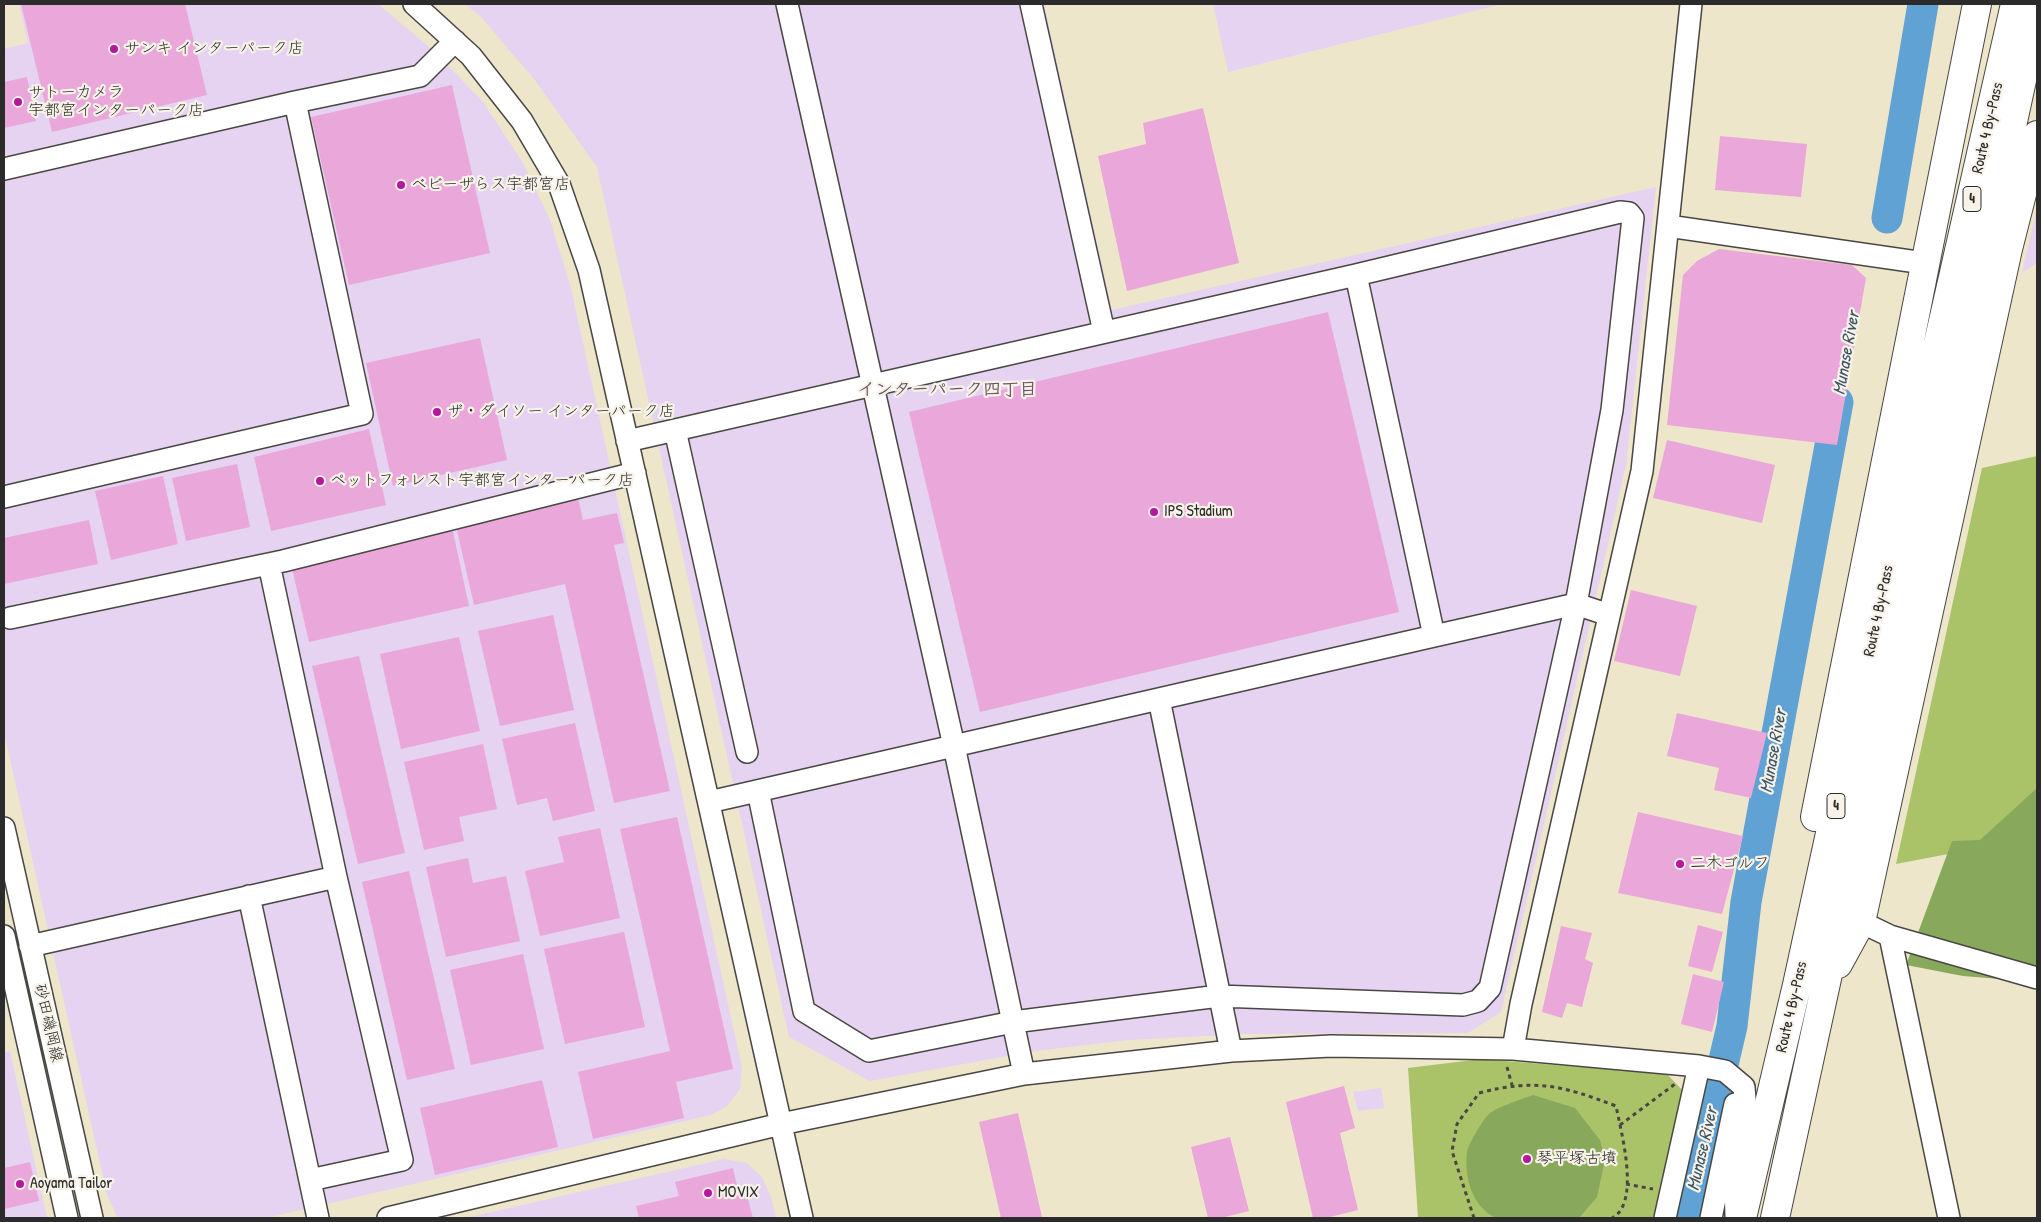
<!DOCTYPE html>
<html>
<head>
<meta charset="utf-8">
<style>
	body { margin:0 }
	#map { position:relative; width:2041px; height:1222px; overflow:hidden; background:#eee6ca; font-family:"Patrick Hand",sans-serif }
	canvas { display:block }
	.frame { position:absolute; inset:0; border:5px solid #2b2b2b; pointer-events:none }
</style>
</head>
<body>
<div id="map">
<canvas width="2041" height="1222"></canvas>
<div class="frame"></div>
</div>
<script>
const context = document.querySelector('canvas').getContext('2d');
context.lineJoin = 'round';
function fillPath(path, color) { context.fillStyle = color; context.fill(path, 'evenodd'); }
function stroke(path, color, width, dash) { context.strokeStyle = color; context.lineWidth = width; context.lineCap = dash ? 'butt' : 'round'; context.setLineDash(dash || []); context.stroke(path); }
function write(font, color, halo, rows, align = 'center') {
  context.font = font + ' "Patrick Hand","Klee One",sans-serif'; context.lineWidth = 4.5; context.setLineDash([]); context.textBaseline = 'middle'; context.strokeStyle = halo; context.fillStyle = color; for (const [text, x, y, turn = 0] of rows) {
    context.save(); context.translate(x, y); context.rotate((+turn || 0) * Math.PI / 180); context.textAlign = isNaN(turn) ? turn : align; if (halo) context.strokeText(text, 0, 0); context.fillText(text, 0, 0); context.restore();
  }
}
const built = new Path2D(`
	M19 4H378L435 52 483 102 523 163 550 220 571 288 742 1068 740 1089 727 1106 711 1115 266 1218H118L107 1195 4 732V49L28 43Z
	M465 4H1044L1112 310 1656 187 1626 465 1501 1012 1468 1033 1246 1034 1128 1040 1035 1051 870 1081 789 1037 597 167 534 79 480 16Z
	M1213 4H1502L1228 72Z
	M2037 207V263L2022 273Z
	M10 1051 47 1218H4V1053Z
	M1381 1088 1384 1108 1358 1111 1353 1092Z
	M724 1159 747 1163 762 1177 771 1197 776 1218H465Z`);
const green = new Path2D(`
	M2037 456V837L1896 864 1982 468Z
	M1481 1059 1667 1074 1684 1092 1655 1218H1418L1408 1068Z`);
const forest = new Path2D(`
	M2037 788V982L1963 976 1906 965 1952 841 1980 840Z
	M1533 1095 1575 1108 1600 1140 1605 1160 1597 1197 1579 1218H1496C1472 1207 1464 1177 1467 1152 1468 1145 1482 1121 1488 1115 1493 1108 1523 1099 1533 1095Z`);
const river = new Path2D(`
	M1887 218 1923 4
	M1687 1218 1732 1026 1746 902 1838 402`);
const building = new Path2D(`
	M21 4H185L207 95 52 132Z
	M27 77 36 121 4 128V82Z
	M452 85 490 253 349 285 311 117Z
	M1203 108 1239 263 1127 291 1098 156 1146 144 1143 123Z
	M1720 136 1807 144 1801 197 1715 190Z
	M1719 249 1852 265 1866 278 1837 445 1667 425 1683 275 1697 261Z
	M1328 312 1399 612 980 712 909 412Z
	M480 338 507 460 393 486 366 363Z
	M369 429 386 505 271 531 254 457Z
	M1667 440 1775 465 1762 523 1653 498Z
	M237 464 250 527 186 541 172 478Z
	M163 476 178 544 111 560 95 491Z
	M578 498 583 520 617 513 624 543 614 545 670 791 614 803 565 584 474 605 456 526Z
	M89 520 98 564 4 584V538Z
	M452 527 469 606 309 642 291 564Z
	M1631 590 1697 606 1680 676 1614 661Z
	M553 615 574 710 500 726 478 631Z
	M459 637 480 731 401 749 380 654Z
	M359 656 405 853 358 864 312 666Z
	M1677 713 1767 733 1751 798 1714 790 1719 768 1667 756Z
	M575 723 595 811 553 821 547 798 517 805 502 739Z
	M483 744 497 809 459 817 464 841 424 850 404 762Z
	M1638 812 1743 836 1722 914 1618 893Z
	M677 817 733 1069 676 1082 684 1118 593 1139 578 1072 670 1051 620 829Z
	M600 828 620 918 540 936 525 871 564 862 558 837Z
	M468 858 473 883 506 876 520 941 446 957 426 867Z
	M409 871 455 1069 407 1080 362 882Z
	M1698 925 1723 932 1712 972 1688 966Z
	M1561 926 1592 933 1585 959 1593 963 1582 1007 1567 1003 1562 1018 1542 1012Z
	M624 932 645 1027 565 1044 544 949Z
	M523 954 544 1049 471 1065 450 970Z
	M1693 974 1724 982 1712 1032 1681 1024Z
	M542 1080 558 1147 435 1175 420 1108Z
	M1344 1086 1355 1128 1340 1133 1358 1210 1326 1218H1313L1286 1102Z
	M1018 1113 1042 1217 1035 1218H1001L979 1122Z
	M1230 1137 1249 1211 1221 1218H1208L1191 1147Z
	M30 1162 39 1201 4 1209V1168Z
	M733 1168 739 1194 746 1192 753 1218H639L636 1206 679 1196 675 1182Z`);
const path = new Path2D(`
	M1507 1067 1512 1085
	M1620 1125 1675 1084
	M1626 1184 1653 1189
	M1474 1218 1452 1151 1457 1124 1479 1093C1536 1078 1563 1086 1616 1106 1621 1132 1641 1203 1612 1218`);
const minor = new Path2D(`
	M414 4 471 56 522 121 559 184 589 270 802 1218
	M787 4 954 746 1024 1074
	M1031 4 1104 332
	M295 102 420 76 455 41
	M4 169 295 102 362 414 4 497
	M1668 226 1924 263
	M675 430 747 752
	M627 441 1356 275 1434 636 709 802
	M269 564 336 877 402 1160 310 1180
	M10 618 283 561 635 473
	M1434 636 1576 604 1609 615
	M1159 699 1231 1051
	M758 791 804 1011 869 1051 1013 1022 1219 996 1463 1005 1478 1001 1490 988 1576 604 1612 410 1633 218 1629 213 1620 212 1356 275
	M4 828 92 1218
	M249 896 318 1218
	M1861 922 1890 936 2037 978
	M4 936 67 1218
	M1890 936 1949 1218
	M30 946 336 877
	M1513 1049 1699 1066 1725 1071 1744 1087 1747 1123 1735 1184 1736 1216
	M388 1218 781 1124 1024 1074 1231 1051 1331 1046 1513 1049 1521 1004 1642 471 1691 4
	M1665 1218 1699 1066
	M1711 1218 1735 1104`);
const highway = new Path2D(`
	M1815 817 1977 4
	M1838 964 1861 922 2008 249 2037 135
	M1742 1218 1797 985 1907 480 2015 4
	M1775 1218 2037 11`);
const markers = [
	[114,49,5,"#b5179e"],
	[18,102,5,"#b5179e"],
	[401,185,5,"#b5179e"],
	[437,412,5,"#b5179e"],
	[320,481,5,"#b5179e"],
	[1154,512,5,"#b5179e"],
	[1680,864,5,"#b5179e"],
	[1527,1159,5,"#b5179e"],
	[20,1184,5,"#b5179e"],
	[708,1193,5,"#b5179e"]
];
const shields = [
	[1972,199,18],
	[1836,806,18]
];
const shieldNames = [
	["4",1972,199],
	["4",1836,806]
];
const poiNames = [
	["サンキ インターパーク店",124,49],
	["サトーカメラ",28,93],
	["宇都宮インターパーク店",28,111],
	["ベビーザらス宇都宮店",411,185],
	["ザ・ダイソー インターパーク店",447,412],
	["ペットフォレスト宇都宮インターパーク店",330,481],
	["IPS Stadium",1164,512],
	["二木ゴルフ",1690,864],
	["琴平塚古墳",1537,1159],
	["Aoyama Tailor",30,1184],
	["MOVIX",718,1193]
];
const streetNames = [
	["Route 4 By-Pass",1988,128,-77],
	["Route 4 By-Pass",1879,611,-78],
	["Route 4 By-Pass",1792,1007,-77],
	["砂田磯岡線",48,1023,77]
];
const waterNames = [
	["Munase River",1847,353,-80],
	["Munase River",1774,751,-80],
	["Munase River",1703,1149,-77]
];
const neighbourhoodNames = [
	["インターパーク四丁目",947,390]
];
fillPath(built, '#e5d3f1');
fillPath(green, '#abc368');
fillPath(forest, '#88a95c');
stroke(river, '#5fa2d3', 31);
fillPath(building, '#eaa7da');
stroke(minor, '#484743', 24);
stroke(highway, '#484743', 30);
stroke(path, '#484743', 3, [4, 4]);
stroke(minor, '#fff', 21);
stroke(highway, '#fff', 28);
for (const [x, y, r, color] of markers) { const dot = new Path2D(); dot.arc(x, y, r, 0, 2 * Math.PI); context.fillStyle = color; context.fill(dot); stroke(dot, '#f7f3e8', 2); }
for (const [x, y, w] of shields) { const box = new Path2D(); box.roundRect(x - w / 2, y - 12.5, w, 25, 4); context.fillStyle = '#f7f3e8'; context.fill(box); stroke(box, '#2b2b2b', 1); }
write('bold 15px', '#2b2b2b', null, shieldNames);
write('16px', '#2b2b2b', '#f7f3e8', poiNames, 'left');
write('16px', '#2b2b2b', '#f7f3e8', streetNames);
write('italic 18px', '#3d5566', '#f7f3e8', waterNames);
write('bold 18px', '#6e5668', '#f7f3e8', neighbourhoodNames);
</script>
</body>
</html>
